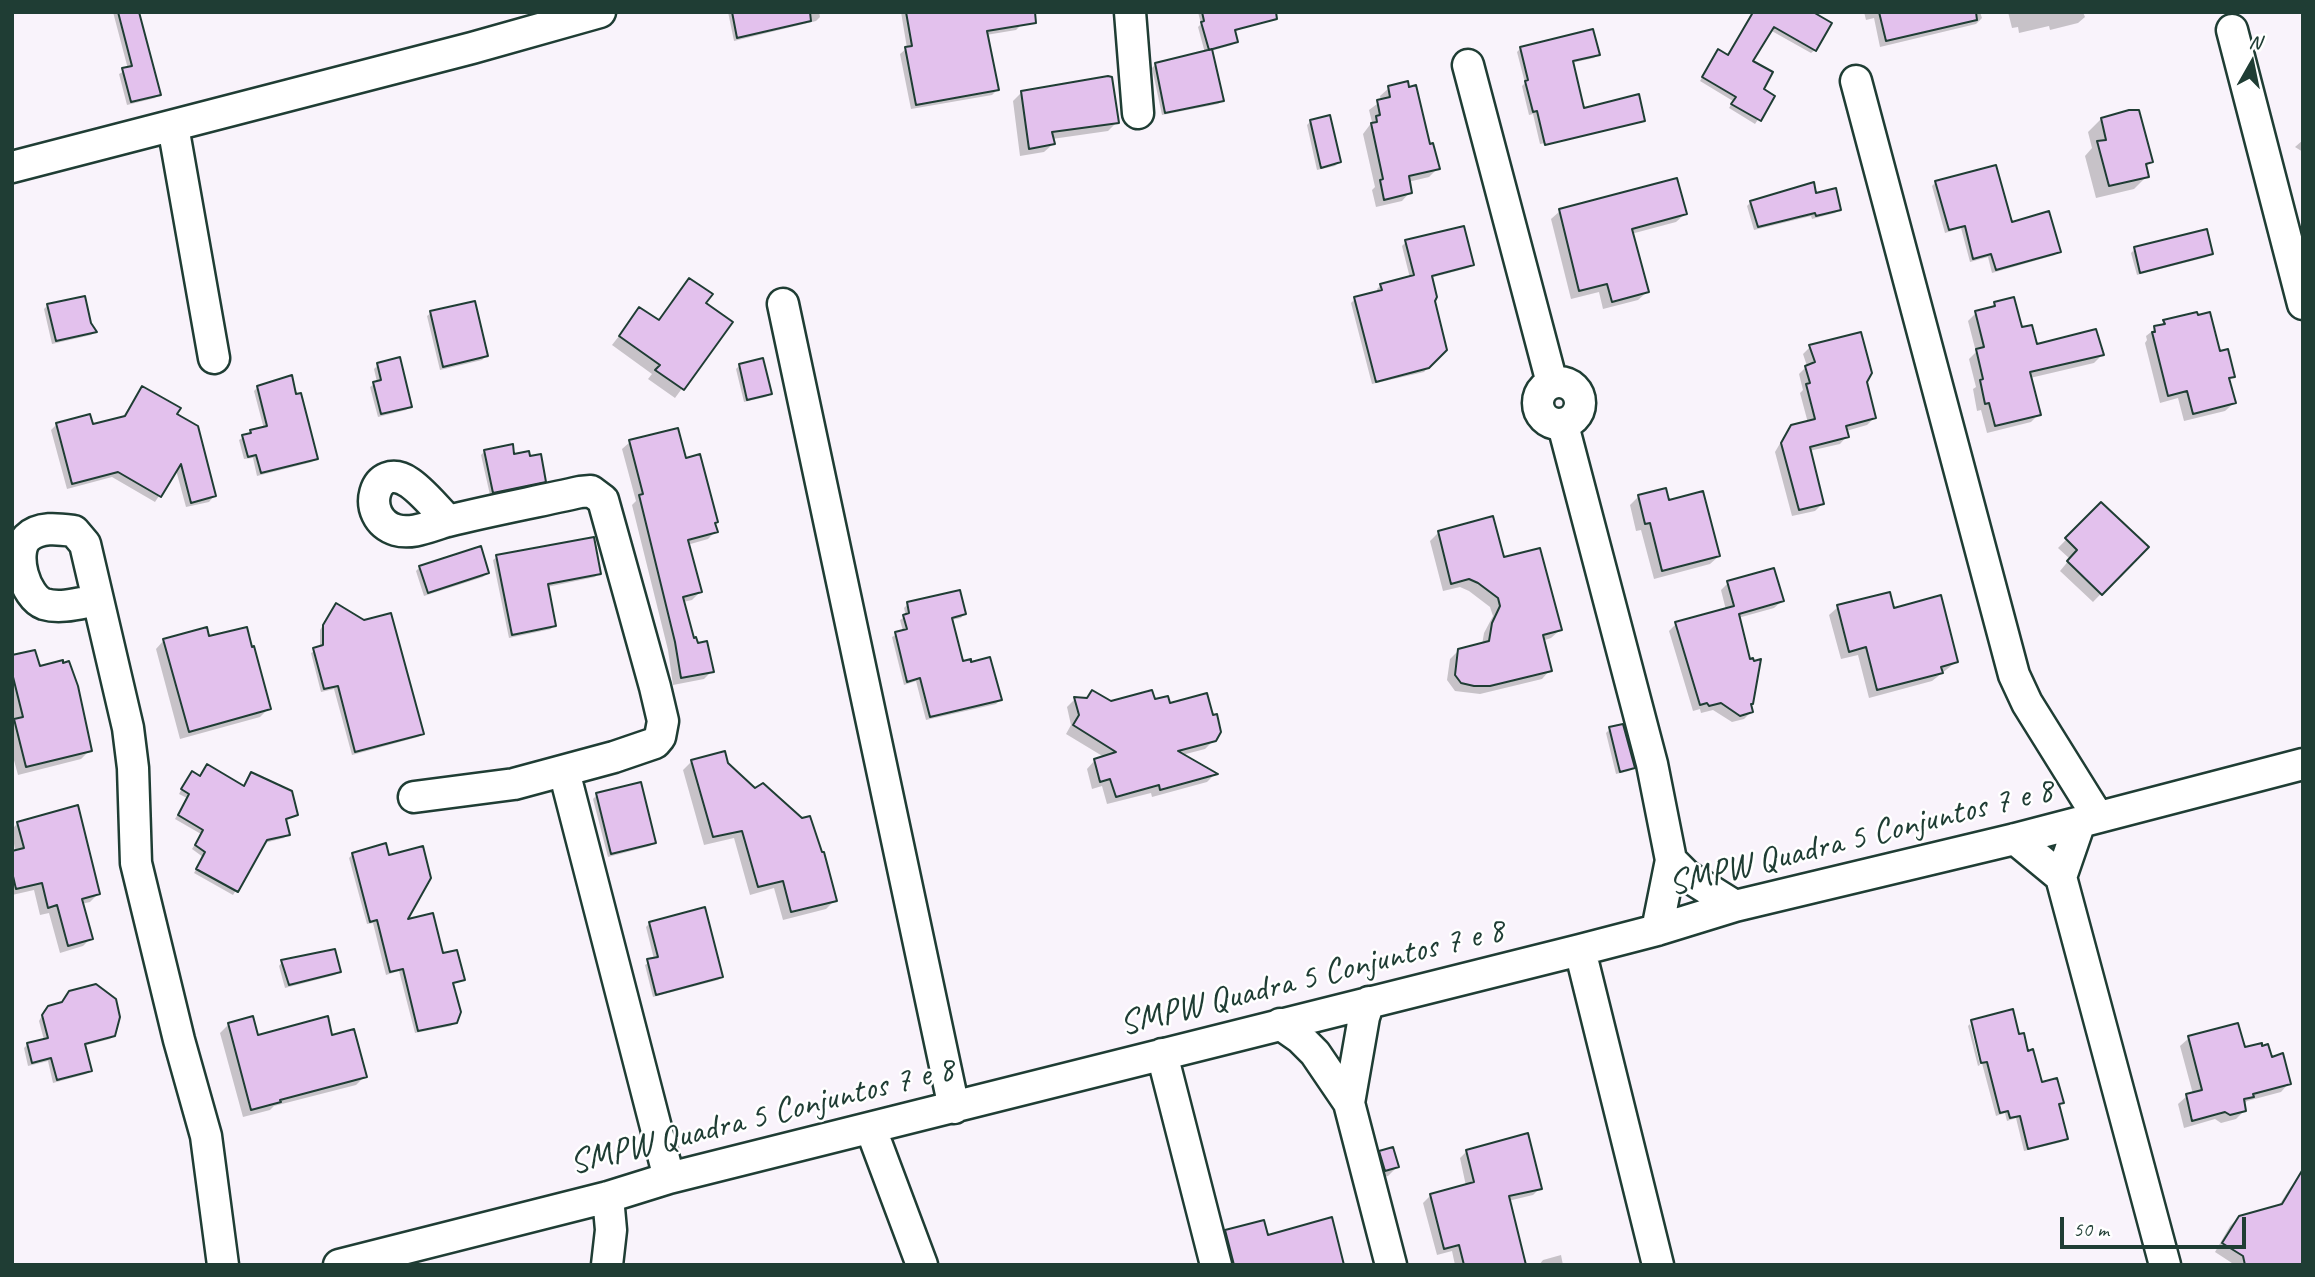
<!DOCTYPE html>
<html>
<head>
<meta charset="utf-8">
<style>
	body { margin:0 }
	#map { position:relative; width:2315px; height:1277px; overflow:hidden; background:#f9f3fb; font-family:Caveat,sans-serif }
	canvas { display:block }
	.frame { position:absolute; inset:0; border:14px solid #1f3d34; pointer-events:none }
	.north { position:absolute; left:2217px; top:28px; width:70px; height:70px; -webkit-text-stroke:5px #fff; paint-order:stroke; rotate:9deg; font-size:19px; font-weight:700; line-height:28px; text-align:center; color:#1f3d34 }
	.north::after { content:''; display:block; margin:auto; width:24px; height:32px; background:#1f3d34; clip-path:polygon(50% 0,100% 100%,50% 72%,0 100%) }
	.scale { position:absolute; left:2060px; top:1217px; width:186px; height:32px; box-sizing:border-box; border:4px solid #1f3d34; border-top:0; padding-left:9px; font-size:21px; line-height:24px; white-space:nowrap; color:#1f3d34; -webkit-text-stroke:5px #fff; paint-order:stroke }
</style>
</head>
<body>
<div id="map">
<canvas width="2315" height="1277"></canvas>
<div class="frame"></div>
<div class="north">N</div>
<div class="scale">50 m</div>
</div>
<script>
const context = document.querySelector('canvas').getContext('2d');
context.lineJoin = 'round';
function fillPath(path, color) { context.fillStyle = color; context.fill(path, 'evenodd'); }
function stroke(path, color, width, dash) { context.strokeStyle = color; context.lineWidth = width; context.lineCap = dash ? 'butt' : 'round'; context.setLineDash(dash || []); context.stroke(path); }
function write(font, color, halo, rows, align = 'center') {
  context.font = font + ' Caveat,sans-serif'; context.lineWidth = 5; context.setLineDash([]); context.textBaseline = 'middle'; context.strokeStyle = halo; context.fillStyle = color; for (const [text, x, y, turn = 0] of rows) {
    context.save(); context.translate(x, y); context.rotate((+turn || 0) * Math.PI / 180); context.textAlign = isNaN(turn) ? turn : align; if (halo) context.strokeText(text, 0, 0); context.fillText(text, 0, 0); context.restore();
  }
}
const shadow = new Path2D(`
	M113 12H138L159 94 155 98 127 105 119 74 128 69Z
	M728 12H819L820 17 816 21 734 41Z
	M901 12H1019L1021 25 1016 30 986 35 997 90 992 95 911 109 900 54 907 48Z
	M1198 12H1241L1245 27 1234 32 1236 41 1232 45 1211 51 1222 101 1218 104 1162 115 1152 68 1156 64 1205 53 1198 27 1201 24Z
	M1752 12 1815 50 1811 53 1770 30 1751 62 1761 90 1773 97 1755 124 1729 108 1733 101 1700 81 1715 55 1727 57Z
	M1864 12H1980L1982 18 1976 24 1880 47 1874 18 1866 20Z
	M2008 12H2083L2085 17 2078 23 2050 30 2049 26 2019 33 2018 27 2012 28Z
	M1521 48 1598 54 1594 58 1571 63 1583 110 1643 120 1540 144 1533 114 1529 115 1522 86 1525 83 1517 52Z
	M1389 88 1429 146 1438 168 1429 177 1408 182 1410 192 1402 201 1376 207 1372 190 1375 187 1363 134 1372 122 1369 110 1381 101 1380 96Z
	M1021 93 1117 122 1108 131 1052 139 1053 144 1044 152 1020 156 1013 101Z
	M2101 119 2151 161 2145 167 2147 176 2134 189 2096 198 2085 156 2092 148 2088 132Z
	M1311 121 1339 162 1335 166 1317 170 1307 125Z
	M2303 140V152L2295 147Z
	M1936 182 2011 224 2059 251 2055 255 1992 273 1988 257 1970 262 1961 228 1945 233 1932 186Z
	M1814 195 1839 209 1835 213 1812 219 1811 216 1754 230 1747 206 1751 202Z
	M1560 211 1685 214 1676 222 1631 234 1647 292 1638 300 1603 309 1599 292 1571 299 1551 219Z
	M1406 242 1472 265 1468 268 1430 278 1433 301 1445 350 1424 372 1372 384 1351 303 1355 299 1378 293 1377 289 1381 285 1410 278 1402 246Z
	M2135 249 2211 253 2207 257 2137 275 2131 253Z
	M689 280 704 304 730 323 675 398 648 379 652 374 612 345 640 309 658 321Z
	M1995 304 2036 346 2102 355 2094 363 2030 378 2039 414 2031 422 1987 433 1981 410 1977 411 1973 389 1976 387 1969 359 1976 352 1968 321 1976 313 1989 310Z
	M48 305 89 324 94 332 91 335 52 344 44 309Z
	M431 313 486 356 482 360 440 370 427 316Z
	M2164 322 2219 353 2233 376 2228 381 2234 403 2225 411 2184 421 2178 398 2160 403 2145 343 2147 340 2146 336Z
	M1810 347 1865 382 1874 418 1867 425 1846 431 1847 436 1840 444 1809 451 1822 504 1815 511 1792 516 1775 452 1785 435 1792 427 1808 423 1800 393 1803 390 1799 374 1807 366 1803 354Z
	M378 365 410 406 406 410 378 417 370 387 377 382 374 369Z
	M740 365 770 393 766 397 744 402 736 369Z
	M258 387 295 396 316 458 312 462 257 476 253 458 244 459 239 440 251 432 264 429 254 391Z
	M142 388 175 414 214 496 209 502 186 507 176 470 155 502 112 477 67 489 51 430 57 424 92 426 122 418Z
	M630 442 684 460 713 524 716 531 708 539 687 545 700 592 692 600 683 602 693 640 712 671 704 679 673 685 668 650 632 505 636 501 622 449Z
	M485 451 513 456 544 481 540 485 490 495 481 455Z
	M1639 496 1668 502 1719 556 1710 564 1654 579 1641 530 1636 531 1630 505Z
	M2101 504 2146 547 2093 602 2060 571 2070 559 2058 548Z
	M1439 532 1503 559 1560 630 1551 638 1542 641 1550 670 1542 679 1480 694 1455 691 1447 680 1450 659 1459 650 1482 645 1484 633 1493 616 1490 607 1469 591 1460 587 1443 591 1430 541Z
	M497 557 599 573 595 577 547 587 554 625 551 629 509 638 493 560Z
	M420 567 487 573 483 577 424 596 416 571Z
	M1728 583 1782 601 1774 608 1738 618 1749 661 1753 663 1751 712 1744 719 1732 722 1713 710 1701 713 1700 709 1693 711 1669 631 1676 624 1726 610 1721 590Z
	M908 604 964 614 961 618 951 620 961 663 1000 700 996 704 926 720 916 681 904 685 892 637 903 631 900 620 906 616 904 608Z
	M1838 607 1893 610 1956 662 1932 681 1869 698 1858 655 1841 659 1829 615Z
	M333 609 422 734 418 737 352 755 334 689 321 692 311 653 320 648V630Z
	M164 640 269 708 260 717 180 739 156 649Z
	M12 657 39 668 90 750 81 759 18 775 12 753Z
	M1092 692 1111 703 1154 701 1169 705 1214 740 1205 749 1182 755 1215 774 1207 782 1152 797 1151 793 1107 804 1102 786 1092 789 1087 769 1095 760 1104 757 1066 734 1071 725 1067 707 1075 699 1084 700Z
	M1610 729 1633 767 1629 771 1616 774 1606 733Z
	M692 761 727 764 835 900 826 909 783 920 774 888 750 895 734 838 704 845 683 770Z
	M207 766 243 787 251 775 296 815 285 821 288 834 284 838 264 843 233 895 194 873 203 857 192 849 201 834 175 819 187 798 179 794 188 777 192 773 199 777Z
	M597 795 654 842 650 846 608 857 593 799Z
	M18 823 98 894 90 902 81 904 91 938 83 946 60 953 49 913 40 915 34 890 12 895V852L15 851 12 829Z
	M353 854 388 858 404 921 442 955 463 979 452 985 455 1022 451 1026 415 1033 399 971 386 975 373 923 367 924 349 858Z
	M650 923 721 977 718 980 653 997 645 965 654 959 646 927Z
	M282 962 339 972 335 975 285 988 279 966Z
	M44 1012 114 1035 110 1039 83 1046 90 1070 86 1074 53 1083 48 1061 28 1066 24 1048 27 1045 44 1040 39 1021Z
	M2012 1012 2018 1036 2040 1084 2062 1103 2058 1107 2066 1138 2062 1142 2024 1151 2016 1118 2007 1121 2005 1113 1996 1116 1971 1022Z
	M229 1024 257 1037H331L365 1076 356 1085 274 1106 270 1110 243 1117 220 1033Z
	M1970 1024 1980 1065 1978 1066 1968 1026Z
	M2189 1038 2243 1050 2270 1059 2289 1083 2281 1092 2247 1101 2243 1105 2244 1111 2236 1119 2221 1123 2215 1119 2184 1128 2178 1104 2187 1096 2193 1094 2180 1046Z
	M1467 1151 1540 1188 1533 1195 1508 1201 1522 1265H1455L1452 1251 1437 1255 1423 1203 1431 1195 1466 1186 1460 1158Z
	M1380 1152 1397 1167 1388 1176 1376 1179 1372 1161Z
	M2298 1179 2303 1265H2235L2215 1252 2230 1226 2239 1217 2278 1207 2290 1188Z
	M1226 1232 1342 1265H1223L1218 1240Z
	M1561 1255 1563 1265H1539L1543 1260Z`);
const building = new Path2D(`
	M118 12H139L161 95 131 102 122 68 132 66Z
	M732 12H810L811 21 737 38Z
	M906 12H1035L1036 23 987 31 999 90 916 105 905 47 912 46Z
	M1202 12H1276L1277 19 1235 30 1238 42 1209 50 1201 22 1204 21Z
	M1749 12H1813L1832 23 1816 51 1774 27 1753 61 1773 72 1764 89 1775 96 1761 121 1731 104 1736 97 1702 77 1718 49 1728 55 1752 14Z
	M1879 12H1976L1977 20 1886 41Z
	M1593 29 1600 55 1573 61 1584 108 1639 94 1645 121 1545 145 1537 111 1533 112 1525 81 1528 80 1520 47Z
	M1212 49 1224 101 1165 113 1155 63Z
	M1108 76 1112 77 1119 123 1052 132 1055 144 1029 149 1021 91Z
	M1408 81 1409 87 1416 85 1430 144 1433 143 1440 169 1409 176 1412 193 1384 200 1380 180 1383 179 1371 123 1377 122 1376 116 1380 115 1377 100 1390 97 1388 86Z
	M2129 110H2139L2153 162 2146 164 2149 177 2109 186 2097 141 2106 140 2101 118Z
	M1330 115 1341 162 1321 168 1310 120Z
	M1996 165 2012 222 2049 211 2061 252 1996 270 1991 254 1973 259 1965 226 1949 230 1935 181Z
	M1677 178 1687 214 1632 229 1649 292 1612 302 1607 284 1579 291 1559 209Z
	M1814 182 1816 193 1836 188 1841 210 1816 216 1815 213 1758 227 1750 201Z
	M1464 226 1474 265 1432 276 1437 297 1435 301 1447 350 1429 368 1376 382 1354 297 1382 290 1380 284 1414 275 1405 240Z
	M2207 229 2213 254 2140 273 2134 247Z
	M689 278 713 294 706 303 733 322 684 390 655 370 660 365 619 336 639 307 659 320Z
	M85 296 91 323 97 332 56 341 47 304Z
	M2014 297 2022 327 2032 325 2037 344 2096 329 2104 355 2030 372 2041 415 1995 426 1989 403 1985 404 1980 380 1983 379 1976 349 1984 347 1975 311 1995 306 1994 302Z
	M475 301 488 356 443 367 430 311Z
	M2197 312 2198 315 2210 312 2220 351 2228 349 2235 377 2229 378 2236 403 2193 414 2187 391 2168 396 2152 332H2155L2154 326 2165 324 2163 320Z
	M1861 332 1872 373 1867 382 1876 418 1846 426 1849 437 1810 447 1824 504 1799 510 1781 443 1791 425 1815 419 1806 384 1810 383 1805 366 1815 362 1809 345Z
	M400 357 412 407 381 414 373 382 381 380 377 363Z
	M763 358 772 394 747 400 739 364Z
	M292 375 296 394 301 393 318 459 261 473 256 455 248 457 242 435 251 433 250 430 267 426 257 386Z
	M142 386 181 408 177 414 198 426 216 496 191 503 181 464 161 497 118 472 72 484 56 423 90 414 93 424 125 416Z
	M678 428 686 458 700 454 718 522 715 523 718 532 688 540 702 592 683 597 694 638 696 637 698 643 707 641 714 672 681 678 675 642 639 495 643 494 629 440Z
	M513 444 514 454 529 451 530 456 541 454 546 482 493 493 484 450Z
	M1666 488 1669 500 1703 491 1720 556 1662 571 1650 523 1645 524 1638 495Z
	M2101 502 2149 547 2102 595 2067 561 2077 550 2065 538Z
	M1493 516 1504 557 1540 548 1562 630 1543 635 1552 671 1490 686H1474L1461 683 1455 675 1458 649 1489 641 1492 623 1500 606 1498 598 1478 583 1469 579 1451 584 1438 531Z
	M594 537 601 574 548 584 556 626 512 635 496 555Z
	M481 546 489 573 428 593 419 566Z
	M1774 568 1784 601 1739 614 1750 659 1753 658 1754 661 1761 659 1753 704H1751L1753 712 1740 716 1721 703 1709 706 1707 703 1700 705 1675 622 1734 606 1727 581Z
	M960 590 966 614 952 618 963 661 971 659V662L990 657 1002 700 930 717 920 678 907 682 895 632 907 629 903 615 909 613 907 602Z
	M1890 592 1894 608 1941 595 1958 662 1941 667 1943 673 1877 690 1866 647 1849 652 1837 605Z
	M336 603 364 620 391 613 424 734 355 752 338 686 324 689 313 648 323 645V625Z
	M207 627 209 636 247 627 252 647 254 646 271 709 189 732 163 639Z
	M35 650 40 666 63 660V663L69 661 78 686 92 751 26 767 14 719 23 717 12 673V655Z
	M1092 690 1111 701 1152 690 1155 699 1168 696 1170 703 1207 693 1213 715 1217 714 1221 732 1216 741 1178 751 1218 774 1160 790 1159 785 1116 797 1110 779 1100 782 1094 759 1116 752 1073 725 1079 715 1074 697 1087 698Z
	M1623 724 1635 768 1620 772 1609 727Z
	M725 751 728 763 755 788 763 783 802 818 810 816 822 852H824L837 901 791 912 783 881 758 887 742 831 713 837 691 760Z
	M207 764 244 786 251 772 292 791 298 815 286 819 290 835 267 840 238 892 196 869 205 852 195 845 203 830 178 815 189 794 181 789 192 771 200 776Z
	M641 782 656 843 611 854 596 793Z
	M78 805 100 894 82 899 93 939 68 946 57 905 48 908 42 883 16 889 12 872V851L24 848 17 822Z
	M386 843 389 855 423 846 431 878 408 919 433 913 443 953 457 950 465 980 453 983 461 1012 457 1023 418 1031 403 969 390 972 377 920 370 922 352 853Z
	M705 907 723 977 656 995 647 959 658 957 649 922Z
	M335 949 341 972 289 985 281 960Z
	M96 984 116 999 120 1017 115 1036 85 1044 92 1071 57 1080 51 1058 32 1063 27 1043 48 1038 42 1015 48 1006 62 1002 69 991Z
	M2013 1009 2019 1034 2024 1033 2028 1051 2033 1049 2042 1082 2057 1078 2064 1103 2059 1104 2068 1139 2028 1149 2020 1116 2010 1118 2008 1111 2000 1113 1987 1062 1981 1063 1971 1020Z
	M253 1016 258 1035 328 1016 332 1035 354 1029 367 1077 280 1100 281 1102 251 1110 228 1023Z
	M2238 1023 2245 1047 2262 1043V1046L2268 1044 2272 1057 2283 1053 2291 1084 2253 1094 2254 1097 2244 1099 2246 1111 2230 1115 2225 1112 2192 1121 2186 1094 2202 1090 2188 1036Z
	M1528 1133 1542 1189 1509 1196 1526 1265H1464L1459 1245 1444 1249 1430 1194 1474 1182 1466 1150Z
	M1393 1147 1399 1167 1385 1171 1379 1151Z
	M2303 1169V1265H2245L2243 1256 2222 1243 2239 1216 2282 1204Z
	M1332 1217 1344 1265H1234L1225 1230 1264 1220 1268 1235Z`);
const minor = new Path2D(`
	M1130 12 1138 113
	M2232 30 2303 304
	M1468 65 1552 383
	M1856 81 2014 675 2027 703 2098 817
	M173 126 214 358
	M12 167 472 48 600 12
	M783 304 954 1108
	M1538 403a21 21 0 1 1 42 0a21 21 0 1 1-42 0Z
	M1563 425 1652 764 1671 860 1657 930
	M97 600C80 603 61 609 44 604 25 597 12 553 27 538 39 526 59 529 74 531L85 544 128 728 133 768 136 863 179 1040 206 1136 223 1265
	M564 771 669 1178
	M414 797 514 784 614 757 655 743 660 737 663 721 655 687 603 500 591 491 580 492C536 502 492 510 448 521 432 525 413 535 396 530 358 518 374 458 410 483 424 493 436 508 448 521
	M2080 822 2061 877 2165 1265
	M2015 839 2061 877
	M1671 860 1687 876 1735 906
	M1580 950 1658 1265
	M1280 1024 1300 1038 1315 1053 1349 1103 1391 1265
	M1162 1054 1216 1265
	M1349 1103 1364 1017 1369 1002
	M871 1129 922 1265
	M339 1265 608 1197 669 1178 1580 950 1657 930 1735 906 2015 839 2303 764
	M607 1265 611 1230 608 1197`);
const streetNames = [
	["SMPW Quadra 5 Conjuntos 7 e 8",1861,838,-14],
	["SMPW Quadra 5 Conjuntos 7 e 8",1312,978,-14],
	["SMPW Quadra 5 Conjuntos 7 e 8",762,1117,-14]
];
fillPath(shadow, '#0003');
fillPath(building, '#e3c1ed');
stroke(building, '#1f3d34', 2);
stroke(minor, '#1f3d34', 35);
stroke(minor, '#fff', 30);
write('35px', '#1f3d34', '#fff', streetNames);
</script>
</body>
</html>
